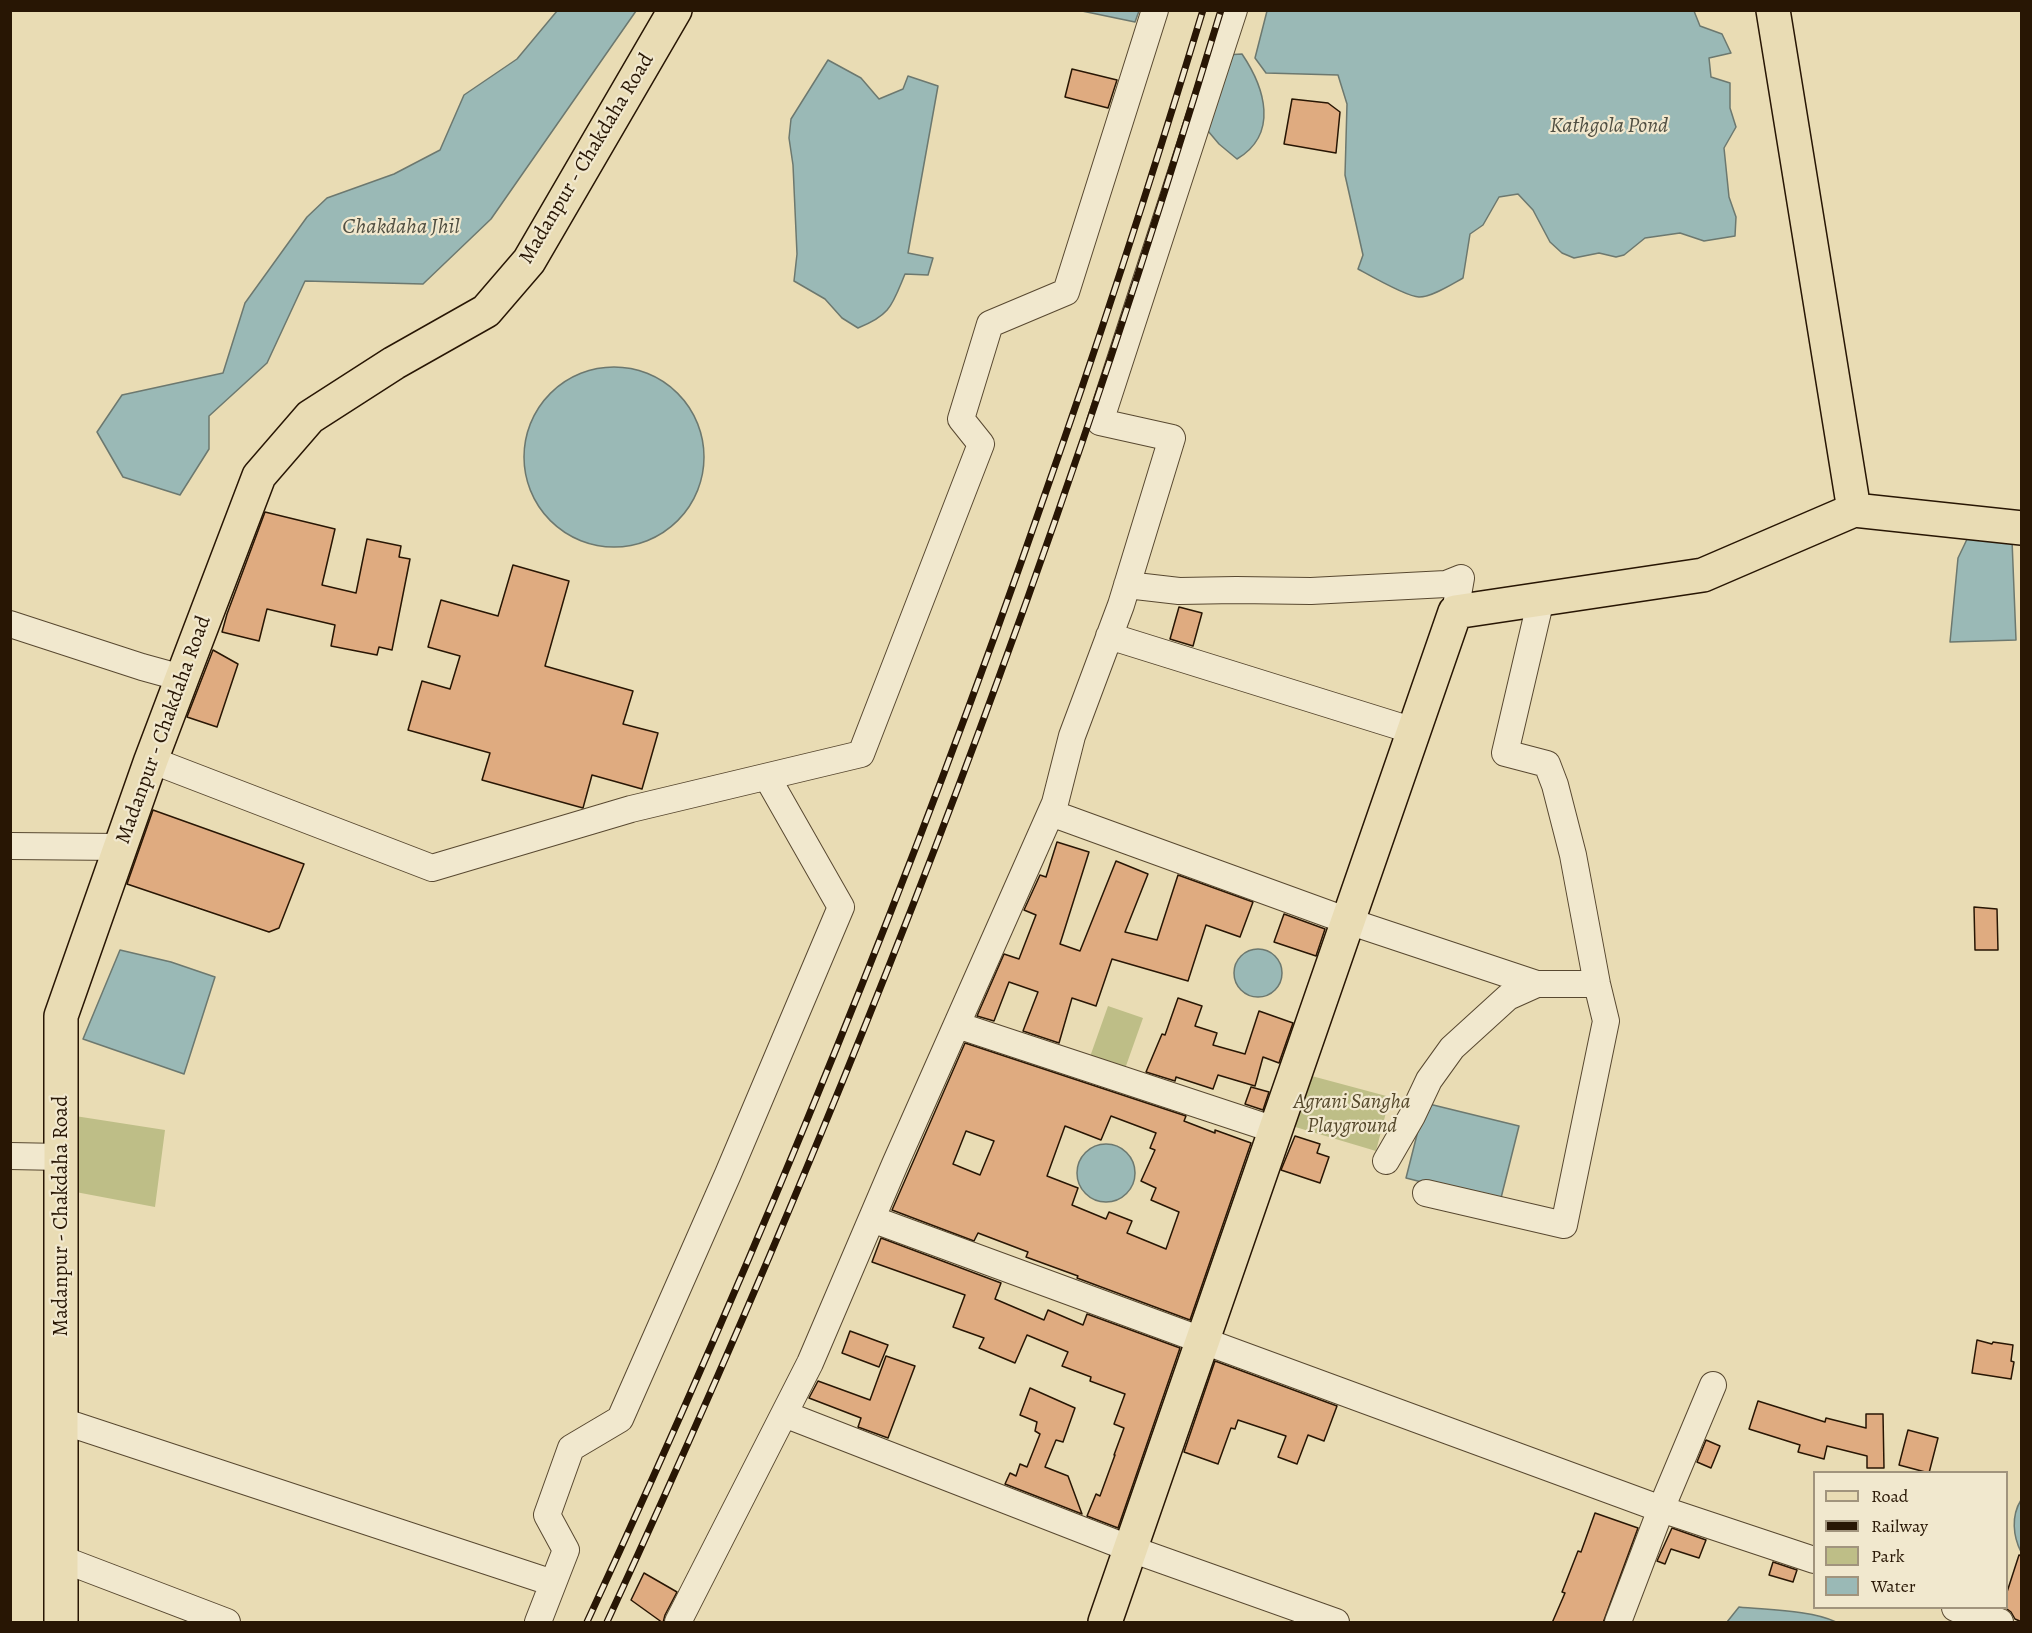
<!DOCTYPE html>
<html>
<head>
<meta charset="utf-8">
<style>
	body { margin:0 }
	#map { position:relative; width:2032px; height:1633px; overflow:hidden; background:#e9dcb4; font-family:Alegreya,serif }
	canvas { display:block }
	.frame { position:absolute; inset:0; border:12px solid #281604; pointer-events:none }
	.legend { position:absolute; left:1813px; top:1471px; width:195px; height:138px; box-sizing:border-box; background:#f1e8ce; border:2px solid #a1947d; margin:0; padding:8px 10px; list-style:none; font-size:18px; color:#281604 }
	.legend li { display:flex; align-items:center; gap:12px; height:30px }
	.legend b { width:30px; border:2px solid #a1947d }
</style>
</head>
<body>
<div id="map">
<canvas width="2032" height="1633"></canvas>
<div class="frame"></div>
<ul class="legend">
<li><b style="height:8px;background:#e9dcb4"></b>Road</li>
<li><b style="height:8px;background:#281604"></b>Railway</li>
<li><b style="height:16px;background:#bebe87"></b>Park</li>
<li><b style="height:16px;background:#9ab9b6"></b>Water</li>
</ul>
</div>
<script>
const context = document.querySelector('canvas').getContext('2d');
context.lineJoin = 'round';
function fillPath(path, color) { context.fillStyle = color; context.fill(path, 'evenodd'); }
function stroke(path, color, width, dash) { context.strokeStyle = color; context.lineWidth = width; context.lineCap = dash ? 'butt' : 'round'; context.setLineDash(dash || []); context.stroke(path); }
function write(font, color, halo, rows, align = 'center') {
  context.font = font + ' Alegreya,serif'; context.lineWidth = 4.5; context.setLineDash([]); context.textBaseline = 'middle'; context.strokeStyle = halo; context.fillStyle = color; for (const [text, x, y, turn = 0] of rows) {
    context.save(); context.translate(x, y); context.rotate((+turn || 0) * Math.PI / 180); context.textAlign = isNaN(turn) ? turn : align; if (halo) context.strokeText(text, 0, 0); context.fillText(text, 0, 0); context.restore();
  }
}
const green = new Path2D(`
	M1108 1006 1143 1018 1121 1080 1086 1068Z
	M1308 1075 1390 1097 1376 1151 1292 1126Z
	M75 1116 165 1130 155 1207 65 1190Z`);
const water = new Path2D(`
	M557 11H636L491 219 423 284 305 281 267 363 209 416V449L180 495 123 477 97 432 122 395 223 373 245 303 307 217 327 198 394 174 440 150 464 95 517 59Z
	M1082 11H1139L1135 22Z
	M1267 11H1694L1700 26 1722 34 1731 53 1709 58 1711 77 1730 83V108L1736 127 1724 148 1729 197 1736 217 1735 236 1704 241 1680 233 1645 238 1624 255 1616 257 1599 253 1574 258 1562 253 1550 242 1533 210 1518 194 1499 197 1483 225 1470 234 1463 278C1452 284 1432 297 1419 297 1407 297 1369 275 1358 269L1363 255 1345 175 1347 104 1338 75 1266 73 1255 58Z
	M1242 54C1265 88 1279 134 1237 159L1219 144 1203 125 1225 55Z
	M828 60 861 78 879 99 903 89 908 76 938 86 908 253 933 258 928 275 905 274C892 305 891 315 858 328L842 318 825 299 794 281 797 254 793 165 789 138 791 119Z
	M524 457a90 90 0 1 1 180 0a90 90 0 1 1-180 0Z
	M1970 533 2012 540 2016 640 1950 642 1958 558Z
	M1234 973a24 24 0 1 1 48 0a24 24 0 1 1-48 0Z
	M120 950 171 962 215 977 184 1074 83 1039Z
	M1425 1103 1519 1126 1500 1202 1406 1178Z
	M1077 1173a29 29 0 1 1 58 0a29 29 0 1 1-58 0Z
	M2021 1500V1552C2013 1536 2011 1516 2021 1500Z
	M1739 1607C1766 1610 1812 1610 1836 1622H1727Z`);
const building = new Path2D(`
	M1072 69 1117 80 1108 108 1065 97Z
	M1292 99 1328 103 1340 112 1336 153 1284 144Z
	M265 512 335 529 322 585 356 593 367 539 401 546 399 557 410 559 392 650 379 647 377 655 331 646 335 625 267 609 259 641 222 632 227 614Z
	M513 565 569 581 545 666 633 691 623 724 658 733 642 789 592 775 583 808 482 780 490 753 408 730 422 681 450 689 460 656 428 647 441 600 498 616Z
	M1179 607 1202 613 1193 646 1170 639Z
	M213 650 238 664 217 727 187 717Z
	M153 810 304 864 279 928 269 932 127 884Z
	M1057 842 1089 852 1060 944 1080 951 1116 861 1148 874 1125 932 1157 940 1178 875 1253 902 1240 937 1206 925 1188 981 1112 959 1096 1006 1072 998 1059 1043 1023 1031 1038 992 1009 982 994 1021 977 1016 1004 954 1019 959 1036 915 1024 910 1040 875 1046 877Z
	M1974 907 1997 909 1998 950H1975Z
	M1284 914 1325 929 1316 956 1274 942Z
	M1178 998 1202 1006 1195 1026 1217 1033 1213 1045 1245 1054 1259 1011 1293 1023 1279 1063 1263 1057 1255 1086 1218 1075 1213 1089 1176 1077 1175 1081 1146 1072 1162 1034 1165 1035Z
	M965 1043 1186 1116 1184 1121 1215 1133V1130L1251 1143 1190 1320 1077 1278 1078 1276 1026 1257 1028 1252 978 1233 974 1241 892 1210ZM1111 1116 1156 1133 1150 1148 1155 1150 1141 1181 1156 1188 1151 1200 1179 1212 1166 1249 1127 1233 1132 1221 1109 1212 1106 1219 1072 1205 1078 1188 1047 1176 1065 1126 1101 1140ZM966 1131 994 1141 980 1175 953 1164Z
	M1251 1087 1269 1092 1263 1110 1245 1104Z
	M1295 1136 1320 1144 1317 1153 1329 1157 1320 1183 1281 1170Z
	M881 1238 1001 1283 995 1299 1044 1320 1048 1310 1083 1325 1087 1314 1180 1348 1118 1528 1087 1516 1096 1494 1100 1496 1115 1455H1114L1124 1428 1114 1424 1125 1394 1090 1381 1091 1377 1062 1366 1068 1352 1027 1335 1015 1363 979 1348 984 1338 953 1327 965 1295 872 1262Z
	M850 1331 888 1345 879 1367 842 1353Z
	M1977 1340 1992 1344 1993 1342 2013 1345 2011 1361 2014 1362 2011 1379 1972 1373Z
	M886 1356 915 1366 888 1438 858 1427 861 1418 809 1398 818 1381 870 1400Z
	M1215 1361 1337 1406 1324 1441 1308 1435 1297 1464 1278 1457 1286 1436 1238 1420 1235 1429 1231 1428 1218 1464 1184 1452Z
	M1030 1388 1075 1408 1063 1442 1056 1440 1045 1467 1068 1476 1082 1514 1005 1484 1010 1473 1016 1476 1020 1464 1027 1467 1040 1434 1035 1431 1037 1422 1020 1415Z
	M1758 1401 1825 1422 1826 1418 1866 1428V1414H1883L1884 1468H1867V1456L1827 1446 1824 1459 1798 1452 1800 1445 1749 1429Z
	M1908 1430 1938 1438 1929 1473 1899 1465Z
	M1706 1440 1720 1446 1711 1468 1697 1462Z
	M1595 1513 1638 1528 1603 1623H1552L1565 1593 1562 1592 1578 1551 1581 1552Z
	M1672 1528 1706 1540 1699 1558 1671 1549 1665 1564 1657 1561Z
	M2019 1555 2022 1556V1622L2015 1619 2011 1612 2007 1609V1592Z
	M1773 1562 1797 1570 1793 1582 1769 1575Z
	M644 1573 677 1592 665 1615 663 1623 631 1600Z`);
const minor = new Path2D(`
	M1127 585 1179 591 1236 590 1311 591 1446 584 1461 578 1455 612
	M10 624 142 667 182 678
	M1109 636 1414 731
	M151 760 432 868 631 809 861 754 981 444 961 419 990 324 1066 292 1155 10
	M1051 813 1348 921 1537 984 1508 997 1452 1048 1429 1080 1412 1116 1386 1161
	M10 846 121 847
	M1537 984H1597
	M957 1025 1275 1130
	M10 1156 61 1157
	M1426 1193 1564 1225 1606 1021 1597 984 1573 855 1555 785 1547 764 1505 753 1541 599
	M872 1219 1661 1509 1814 1560
	M784 1414 1131 1549 1336 1622
	M62 1421 553 1583
	M62 1559 227 1622
	M1955 1608 2000 1622
	M538 1622 566 1550 547 1515 571 1448 620 1419 728 1174 841 907 767 777
	M678 1622 810 1363 895 1164 1055 803 1072 736 1121 605 1172 438 1100 422 1234 10
	M1618 1622 1661 1509 1713 1385`);
const major = new Path2D(`
	M1773 10 1854 510
	M61 1622V1016L151 760 182 678 259 476 310 417 394 363 486 311 529 261 675 10
	M1105 1622 1455 612 1703 575 1854 510 2022 528`);
const rail = new Path2D(`
	M587 1622C757 1255 911 880 1044 497 1101 336 1153 174 1203 10
	M607 1622C750 1312 882 998 999 677 1080 457 1153 234 1221 10`);
const streetNames = [
	["Madanpur - Chakdaha Road",587,159,-59],
	["Madanpur - Chakdaha Road",164,730,-70],
	["Madanpur - Chakdaha Road",62,1216,-90]
];
const parkNames = [
	["Agrani Sangha",1352,1103],
	["Playground",1352,1127]
];
const waterNames = [
	["Kathgola Pond",1609,127],
	["Chakdaha Jhil",401,228]
];
fillPath(green, '#bebe87');
fillPath(water, '#9ab9b6');
stroke(water, '#6c786f', 1.5);
fillPath(building, '#dfab80');
stroke(building, '#281604', 1.5);
stroke(minor, '#584830', 28);
stroke(major, '#281604', 36);
stroke(minor, '#f1e8ce', 26);
stroke(major, '#e9dcb4', 33);
stroke(rail, '#281604', 7);
stroke(rail, '#f1e8ce', 4.5, [14]);
write('21px', '#281604', '#f1e8ce', streetNames);
write('italic 21px', '#55482b', '#f1e8ce', parkNames);
write('italic 22px', '#504f42', '#f1e8ce', waterNames);
</script>
</body>
</html>
